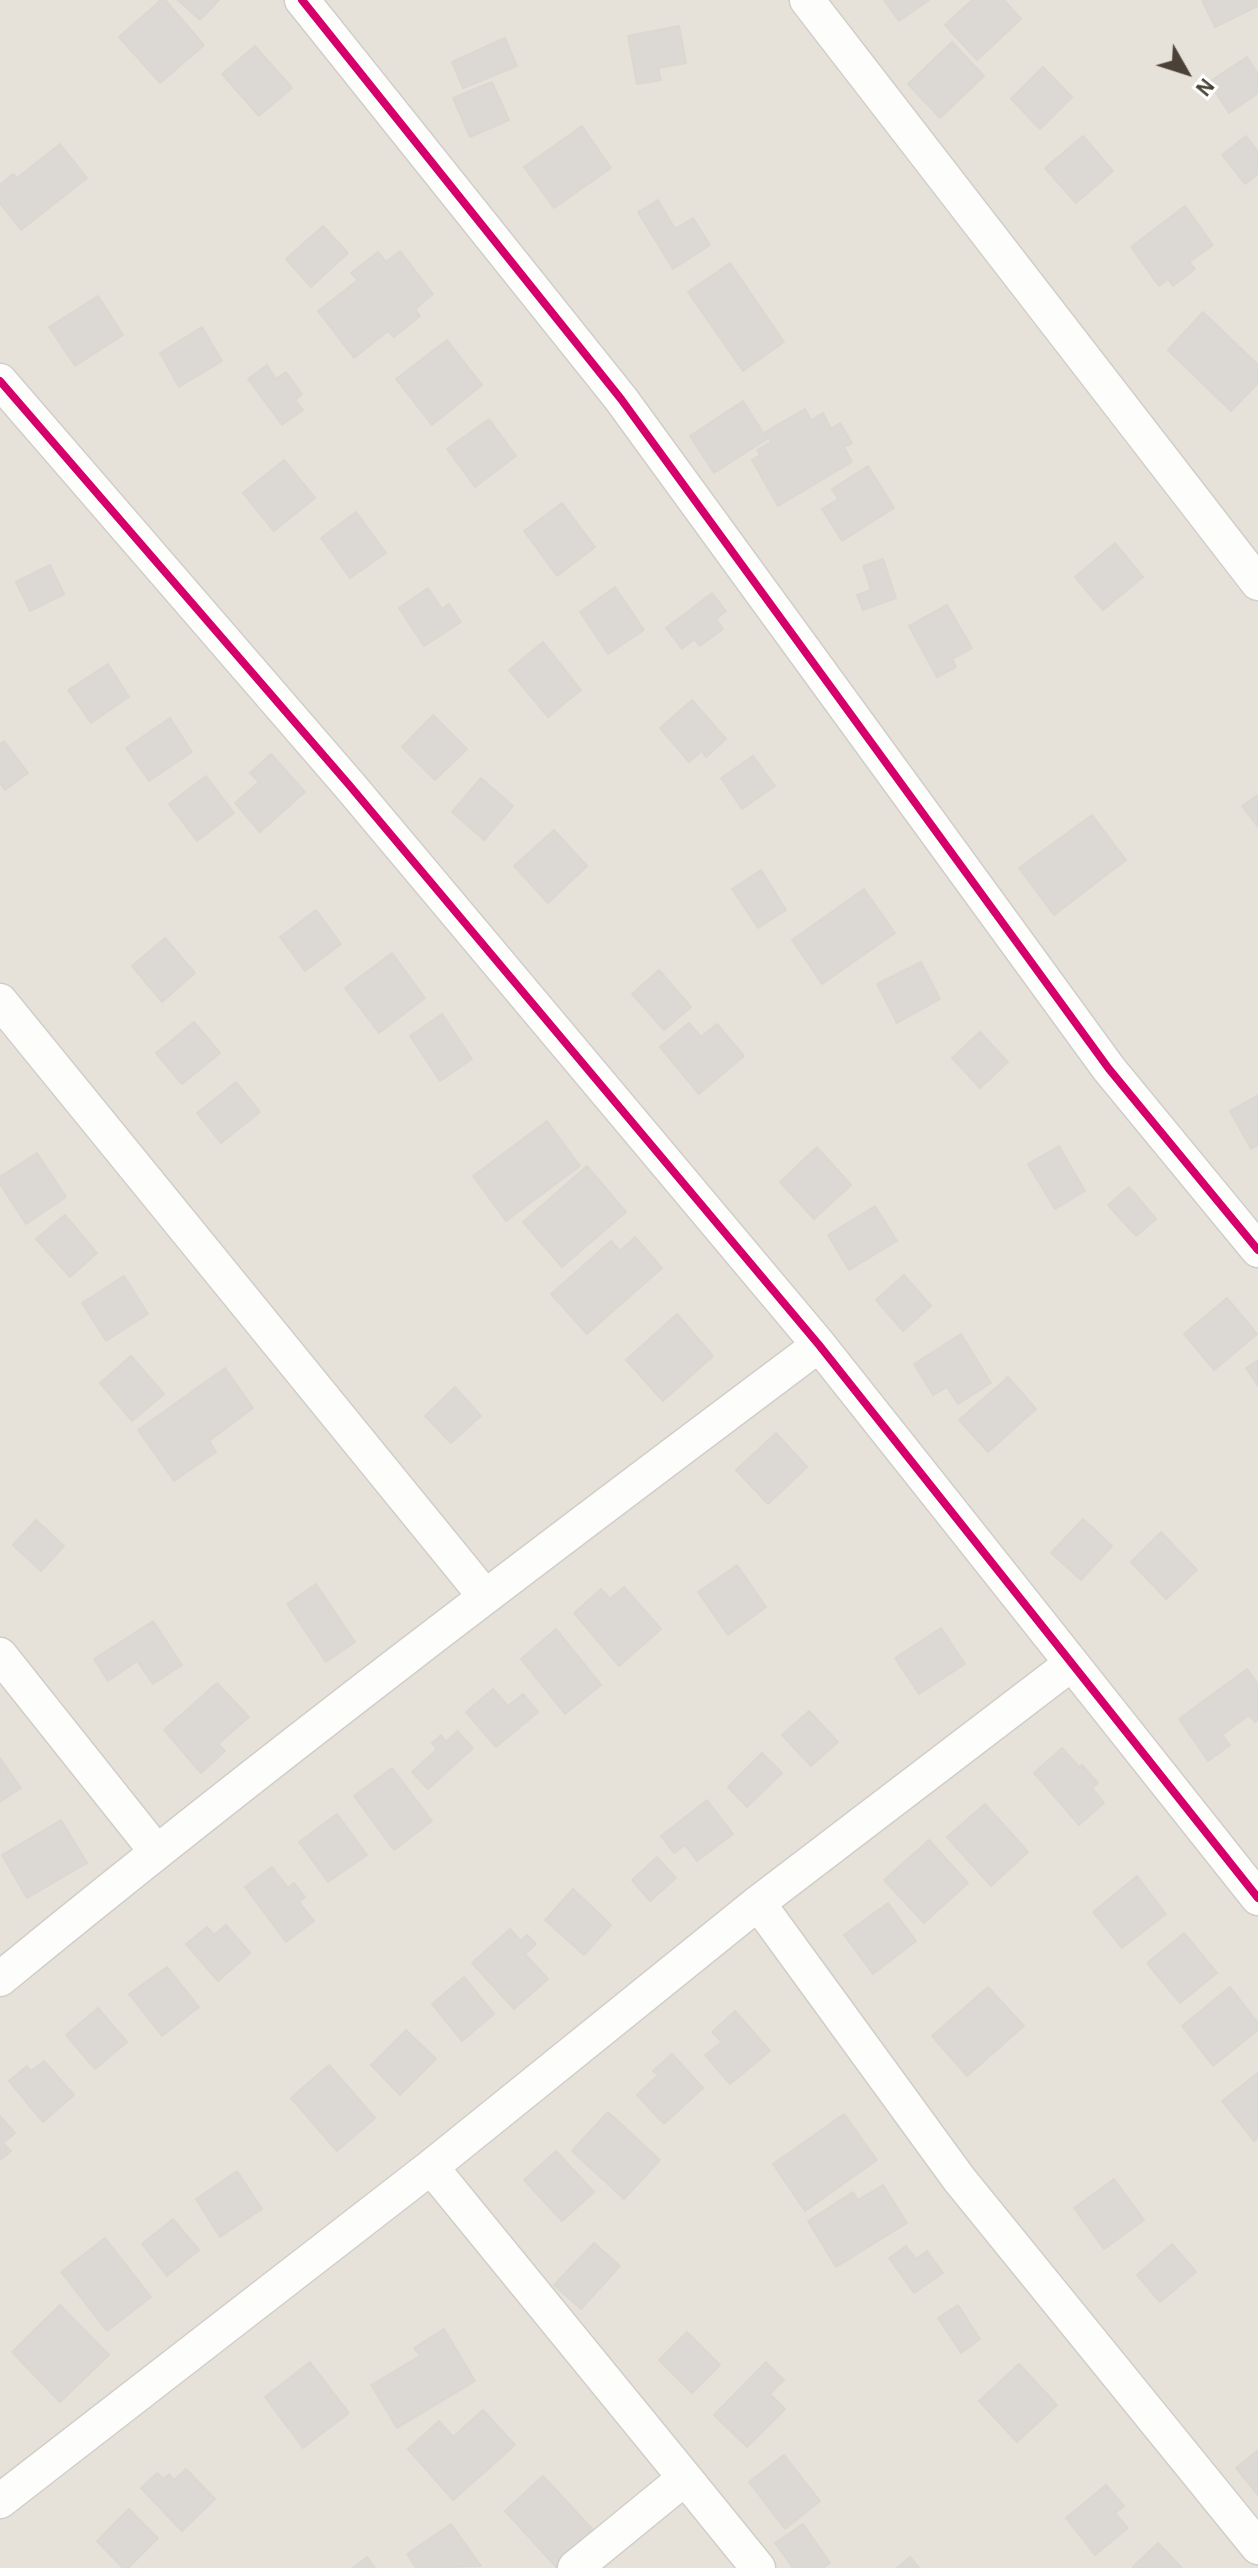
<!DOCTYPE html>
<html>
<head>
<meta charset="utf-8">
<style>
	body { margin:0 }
	#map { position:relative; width:1258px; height:2568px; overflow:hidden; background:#f3f0ec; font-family:"Alegreya Sans",sans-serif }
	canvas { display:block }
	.north { position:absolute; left:1146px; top:32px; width:80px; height:80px; -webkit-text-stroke:6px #fff; paint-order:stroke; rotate:129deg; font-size:22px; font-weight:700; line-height:32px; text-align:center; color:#4a4236 }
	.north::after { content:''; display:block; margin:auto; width:28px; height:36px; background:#4a4236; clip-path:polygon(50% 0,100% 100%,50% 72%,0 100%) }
</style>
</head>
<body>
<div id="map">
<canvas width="1258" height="2568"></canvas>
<div class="north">N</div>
</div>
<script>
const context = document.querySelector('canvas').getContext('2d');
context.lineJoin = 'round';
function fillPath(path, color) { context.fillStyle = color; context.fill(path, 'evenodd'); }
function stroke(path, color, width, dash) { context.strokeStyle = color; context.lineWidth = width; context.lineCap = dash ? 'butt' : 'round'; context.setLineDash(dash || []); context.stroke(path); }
const residential = new Path2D(`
	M0 0H1258V2568H0Z`);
const building = new Path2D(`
	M161 0H165L204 45 160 83 119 37Z
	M178 0H219L200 20Z
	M884 0H929L899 21Z
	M972 0H1004L1021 19 977 60 945 25Z
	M1202 0H1258V6L1215 27Z
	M679 26 686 63 658 68 661 80 637 84 628 36Z
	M505 38 517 66 463 88 452 62Z
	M952 42 984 76 940 118 908 84Z
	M255 46 292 88 259 116 222 74Z
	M1247 57 1258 74V93L1229 113 1209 82Z
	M1043 67 1072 97 1040 129 1011 99Z
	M492 82 509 120 470 137 453 98Z
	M582 126 611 168 554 208 524 167Z
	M1083 136 1113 171 1076 203 1045 168Z
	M1246 136 1258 152V174L1245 184 1222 155Z
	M60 144 87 178 21 230 0 203V185L13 174 17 178Z
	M658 200 675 229 693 218 710 245 673 269 638 212Z
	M1185 206 1213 245 1189 262 1195 269 1173 286 1168 279 1159 286 1131 247Z
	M323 226 348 253 311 287 286 259Z
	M400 251 433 294 415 309 420 316 394 337 388 331 354 358 318 311 358 280 351 273 378 252 386 262Z
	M730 263 784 342 743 371 688 292Z
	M98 296 123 335 75 366 49 327Z
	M1203 312 1258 365V383L1231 411 1168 350Z
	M202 327 222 361 179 387 160 353Z
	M447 340 482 385 432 425 396 379Z
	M267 365 276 379 286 372 302 394 295 400 303 410 282 425 248 379Z
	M743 401 767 439 714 473 690 436Z
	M805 409 811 420 823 413 831 429 840 423 852 443 844 447 852 462 778 506 752 460 760 455 757 450 771 442 765 432Z
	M489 419 516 456 475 487 447 449Z
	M284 460 315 498 274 531 243 493Z
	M868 466 894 508 842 541 822 509 838 499 832 489Z
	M562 503 595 547 557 576 524 531Z
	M356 512 386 553 350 578 321 538Z
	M1115 543 1143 577 1103 610 1075 577Z
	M883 559 896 598 863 610 857 595 871 590 863 566Z
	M50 565 64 594 30 611 16 582Z
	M615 587 644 630 608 654 580 612Z
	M428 588 442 609 449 604 461 622 424 646 399 608Z
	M712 593 726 611 716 619 723 629 700 646 694 639 682 649 666 628Z
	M947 605 972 648 952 659 956 667 937 677 909 626Z
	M543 642 581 690 548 717 509 670Z
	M108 664 129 697 91 723 68 690Z
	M692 700 726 739 706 757 702 751 689 762 660 728Z
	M433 715 467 749 435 780 402 747Z
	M170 718 192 752 149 781 126 748Z
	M4 741 28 773 5 790 0 783V744Z
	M271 754 305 792 260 832 235 803 259 782 250 773Z
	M753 756 775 786 742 809 721 778Z
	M206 776 234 813 197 841 169 804Z
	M481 778 513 806 484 840 452 812Z
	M1258 795V827L1242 806Z
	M1092 815 1126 860 1054 915 1019 868Z
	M554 830 587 866 548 903 514 866Z
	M761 870 786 910 758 928 732 889Z
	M864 889 895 933 822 984 792 940Z
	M316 910 341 944 305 971 280 937Z
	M165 938 195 973 162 1002 132 966Z
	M392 953 425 998 379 1033 345 988Z
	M921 962 940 999 897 1023 877 984Z
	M659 970 691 1007 664 1030 632 994Z
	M442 1014 472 1059 440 1081 410 1036Z
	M194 1022 220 1053 182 1084 156 1053Z
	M689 1023 701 1037 717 1024 744 1056 699 1094 660 1047Z
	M980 1032 1008 1062 980 1088 952 1058Z
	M236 1082 260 1112 221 1143 197 1113Z
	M1258 1095V1145L1251 1149 1230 1111Z
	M547 1121 580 1166 506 1221 473 1176Z
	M1059 1146 1085 1191 1055 1209 1028 1164Z
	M817 1147 851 1185 814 1219 780 1182Z
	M37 1153 66 1197 26 1224 0 1184V1177Z
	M587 1166 626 1212 562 1267 523 1222Z
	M1129 1187 1156 1219 1136 1236 1108 1205Z
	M875 1206 897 1241 849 1270 828 1235Z
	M65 1215 97 1253 70 1277 36 1239Z
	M635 1237 662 1268 587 1334 551 1294 611 1241 620 1251Z
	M904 1275 931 1306 903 1331 876 1300Z
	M124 1276 148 1314 106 1341 82 1303Z
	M1227 1298 1257 1334 1214 1370 1184 1334Z
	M677 1314 713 1356 663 1401 626 1360Z
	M961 1334 991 1383 958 1404 947 1387 933 1395 914 1364Z
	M131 1356 164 1394 132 1421 100 1383Z
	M1258 1360V1386L1246 1368Z
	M225 1368 253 1408 209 1441 216 1452 174 1481 138 1430Z
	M1008 1377 1036 1409 988 1452 959 1420Z
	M455 1387 481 1416 451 1443 425 1416Z
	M776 1433 807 1467 768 1504 736 1470Z
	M1083 1519 1112 1546 1081 1580 1051 1553Z
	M36 1520 64 1546 41 1571 13 1545Z
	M1161 1532 1197 1570 1166 1599 1131 1562Z
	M737 1565 766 1607 728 1635 698 1592Z
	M316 1584 355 1642 326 1662 287 1604Z
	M624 1587 661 1629 619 1666 574 1613 601 1589 610 1599Z
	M153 1621 182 1665 153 1684 137 1661 108 1681 94 1659Z
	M941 1628 965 1664 919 1694 895 1658Z
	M556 1629 601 1685 565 1714 521 1659Z
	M1247 1669 1258 1684V1719L1255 1722 1249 1715 1222 1735 1230 1745 1208 1761 1179 1719Z
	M217 1683 249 1717 218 1744 225 1751 201 1773 164 1730Z
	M493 1689 508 1706 523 1694 538 1712 496 1747 466 1712Z
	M809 1711 838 1742 811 1766 782 1735Z
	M457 1731 473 1748 428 1789 412 1772 437 1749 432 1743 441 1735 446 1742Z
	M1062 1748 1079 1767 1082 1765 1098 1783 1092 1788 1104 1803 1079 1825 1034 1773Z
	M762 1753 782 1773 747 1807 728 1787Z
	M0 1758 21 1788 0 1802Z
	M392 1768 432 1821 394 1850 354 1796Z
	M707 1800 733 1834 697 1861 685 1845 674 1853 661 1836Z
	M985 1804 1028 1852 991 1886 947 1837Z
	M337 1814 367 1855 328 1882 299 1842Z
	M61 1820 87 1863 27 1898 2 1855Z
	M929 1840 968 1883 924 1923 884 1880Z
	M657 1857 676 1878 650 1901 632 1880Z
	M272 1867 288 1888 294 1883 305 1897 299 1902 314 1921 286 1942 245 1887Z
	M1137 1876 1166 1914 1122 1948 1093 1912Z
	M573 1889 611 1925 584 1955 545 1920Z
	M888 1903 916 1941 873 1974 844 1935Z
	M226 1925 250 1953 218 1981 186 1944 207 1927 214 1935Z
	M510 1929 521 1941 527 1935 536 1944 525 1954 548 1979 514 2009 472 1963Z
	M1184 1933 1217 1973 1180 2003 1147 1963Z
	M167 1967 199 2007 162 2036 129 1994Z
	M464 1977 494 2014 462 2041 432 2004Z
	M988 1987 1024 2026 967 2076 932 2036Z
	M1230 1987 1258 2023V2030L1213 2066 1182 2026Z
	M98 2008 127 2042 95 2069 66 2035Z
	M735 2011 770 2051 730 2084 705 2055 722 2042 712 2032Z
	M406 2030 436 2059 400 2095 371 2065Z
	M672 2054 703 2088 664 2124 637 2095 658 2075 653 2071Z
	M44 2061 74 2095 43 2122 9 2081 27 2066 31 2071Z
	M329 2065 375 2118 337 2151 291 2098Z
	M1258 2073V2137L1254 2141 1222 2101Z
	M608 2112 660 2160 624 2199 572 2151Z
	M844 2114 877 2160 805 2211 773 2164Z
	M0 2116 15 2133 3 2143 11 2151 0 2160Z
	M556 2151 594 2192 562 2221 524 2180Z
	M237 2171 262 2209 220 2237 196 2199Z
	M1114 2179 1144 2220 1104 2249 1074 2208Z
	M883 2185 907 2223 836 2267 808 2221 853 2192 858 2200Z
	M173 2219 199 2250 167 2276 142 2244Z
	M105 2238 151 2297 107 2331 61 2272Z
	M594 2243 620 2266 581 2309 554 2285Z
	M1172 2244 1196 2272 1160 2302 1137 2275Z
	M906 2246 916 2259 927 2251 943 2273 914 2293 889 2258Z
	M60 2305 109 2355 60 2402 12 2352Z
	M958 2305 980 2339 961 2353 938 2318Z
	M444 2329 475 2381 397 2428 371 2385 420 2356 414 2348Z
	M687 2332 720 2365 692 2393 659 2360Z
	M310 2362 349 2413 303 2448 265 2397Z
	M766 2362 784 2380 770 2394 785 2409 747 2447 714 2415Z
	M1019 2364 1057 2405 1017 2442 979 2401Z
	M483 2410 515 2445 453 2500 408 2449 439 2421 453 2437Z
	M1258 2450V2495L1236 2468Z
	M784 2455 820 2501 785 2529 749 2482Z
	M186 2469 215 2499 182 2531 141 2488 157 2473 163 2479 169 2474 174 2480Z
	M543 2476 595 2532 557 2568 505 2511Z
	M1106 2485 1124 2506 1115 2513 1128 2528 1095 2555 1066 2518Z
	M129 2509 158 2538 128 2568H123L97 2541Z
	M451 2524 481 2566 416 2568 407 2554Z
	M803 2524 830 2563 823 2568H793L775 2543Z
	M1158 2543 1182 2568H1134L1133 2567Z
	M367 2557 375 2568H353Z
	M910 2557 919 2568H897Z`);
const street = new Path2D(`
	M302 0 621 399 1109 1069 1258 1250
	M807 0 1258 583
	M0 381 350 786 819 1345 1258 1898
	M0 1001 484 1595
	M0 1655 156 1851
	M1071 1664 758 1903 959 2179 1258 2547
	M0 1979C267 1760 543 1552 819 1345
	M431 2167 685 2478 575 2568
	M685 2478 758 2568
	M0 2501 431 2167 758 1903`);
const cycleway = new Path2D(`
	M302 0 621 399 1109 1069 1258 1250
	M0 381 350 786 819 1345 1258 1898`);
fillPath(residential, '#e7e2d9');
fillPath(building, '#dcd9d4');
stroke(building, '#dbd7d1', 2);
stroke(street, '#d1cec9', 37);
stroke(street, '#fdfdfc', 34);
stroke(cycleway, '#d6006c', 8);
</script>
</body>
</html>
